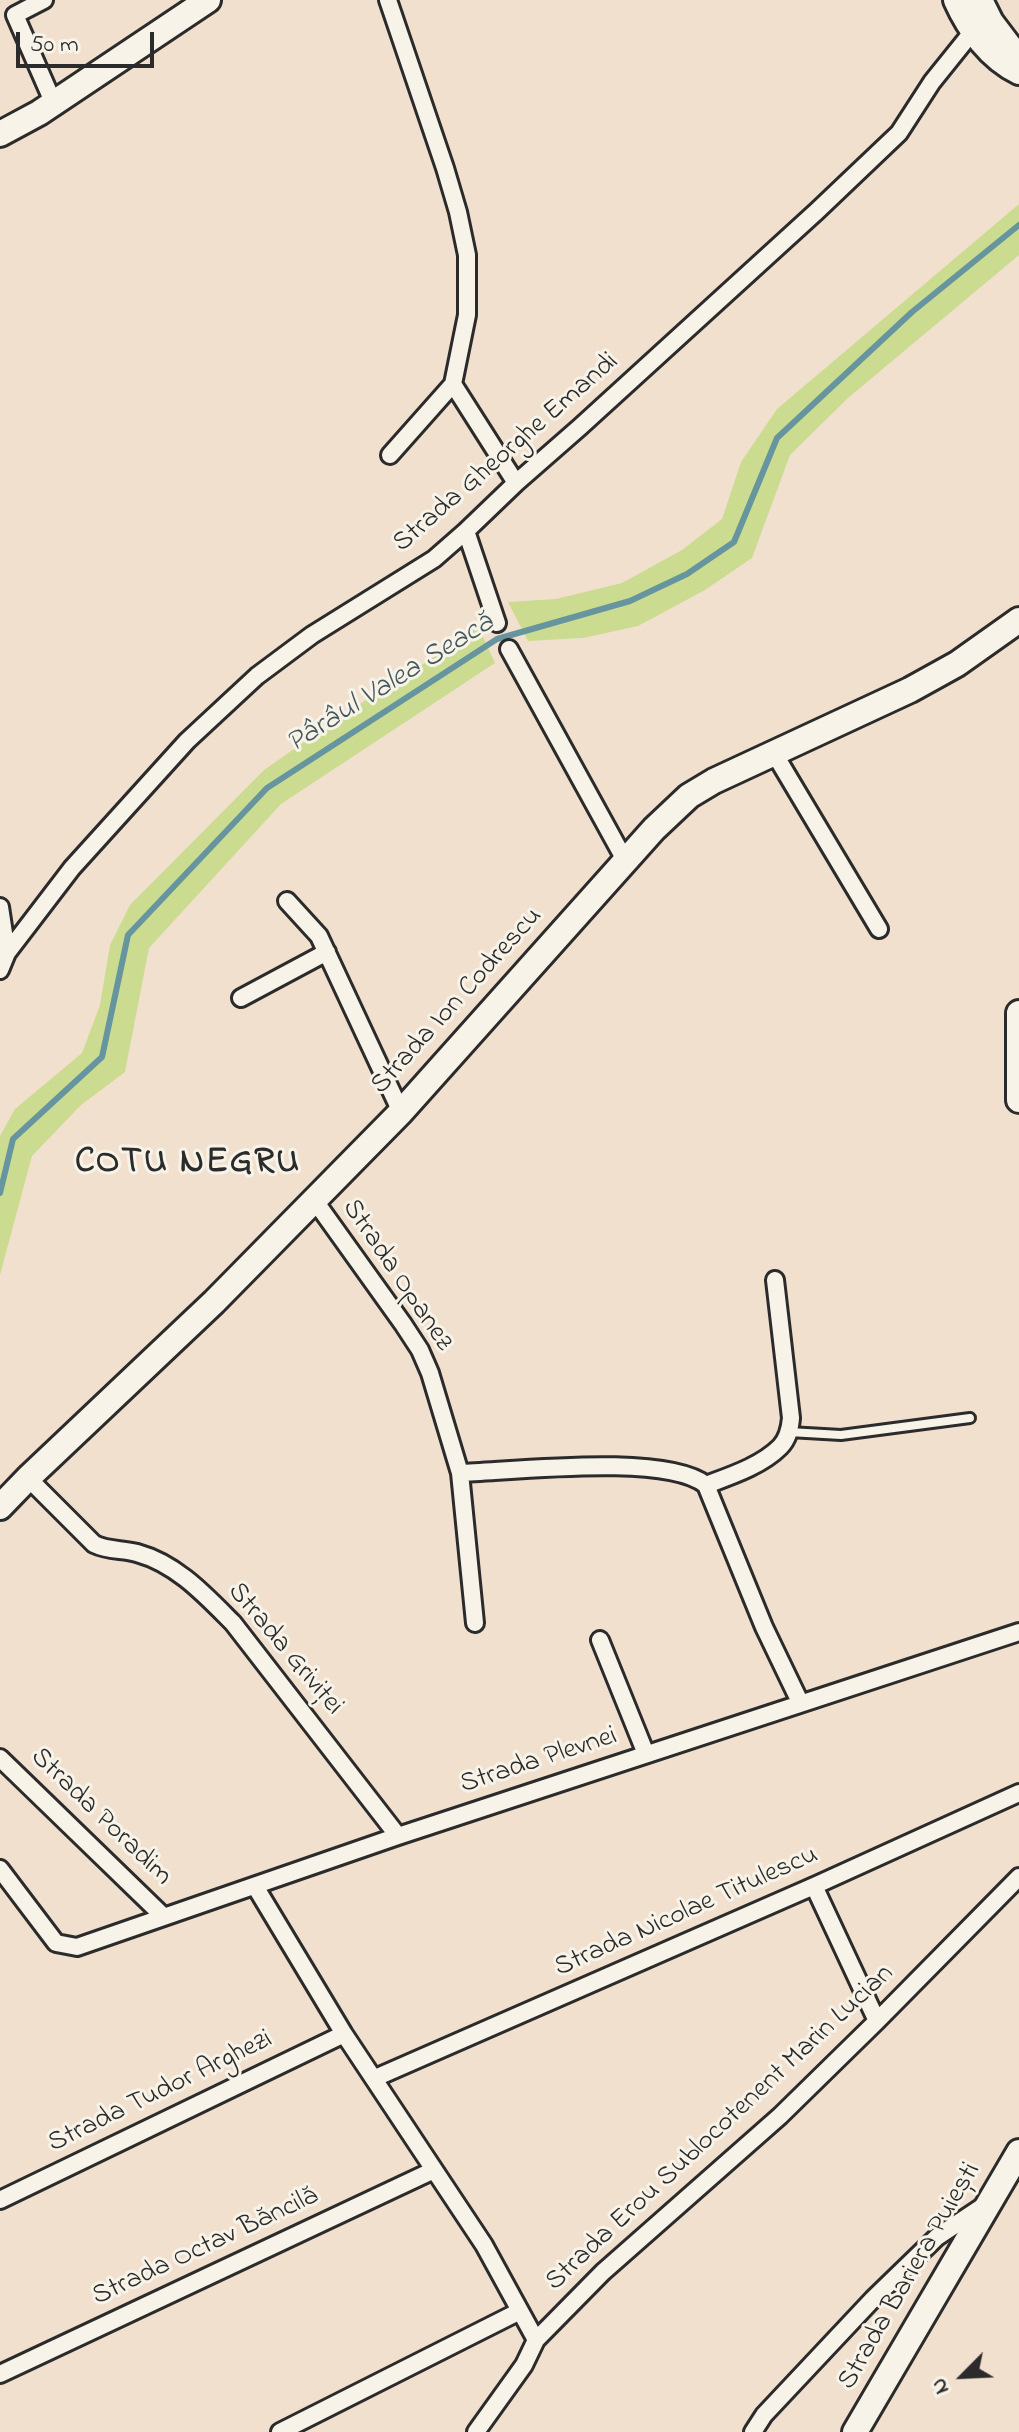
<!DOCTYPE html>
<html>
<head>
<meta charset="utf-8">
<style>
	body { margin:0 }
	#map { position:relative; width:1019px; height:2432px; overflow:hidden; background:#f1e0ce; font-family:"Indie Flower",sans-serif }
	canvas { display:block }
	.north { position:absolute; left:923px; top:2336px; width:80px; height:80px; -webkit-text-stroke:6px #f7f3e8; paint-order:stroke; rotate:246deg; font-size:22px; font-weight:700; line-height:32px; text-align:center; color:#2b2b2b }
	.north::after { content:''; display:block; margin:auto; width:28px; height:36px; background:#2b2b2b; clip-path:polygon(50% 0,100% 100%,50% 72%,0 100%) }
	.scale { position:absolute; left:16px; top:32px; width:138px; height:36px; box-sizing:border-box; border:4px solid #2b2b2b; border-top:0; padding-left:10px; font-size:24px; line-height:28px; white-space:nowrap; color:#2b2b2b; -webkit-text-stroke:6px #f7f3e8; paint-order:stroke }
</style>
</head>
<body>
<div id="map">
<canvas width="1019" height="2432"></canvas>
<div class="north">N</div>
<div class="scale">50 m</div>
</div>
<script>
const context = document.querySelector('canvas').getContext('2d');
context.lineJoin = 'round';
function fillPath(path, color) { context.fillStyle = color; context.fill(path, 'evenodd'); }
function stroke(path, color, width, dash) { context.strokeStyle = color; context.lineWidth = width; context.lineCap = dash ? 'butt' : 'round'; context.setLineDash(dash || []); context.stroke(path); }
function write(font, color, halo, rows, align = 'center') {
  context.font = font + ' "Indie Flower",sans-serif'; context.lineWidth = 6; context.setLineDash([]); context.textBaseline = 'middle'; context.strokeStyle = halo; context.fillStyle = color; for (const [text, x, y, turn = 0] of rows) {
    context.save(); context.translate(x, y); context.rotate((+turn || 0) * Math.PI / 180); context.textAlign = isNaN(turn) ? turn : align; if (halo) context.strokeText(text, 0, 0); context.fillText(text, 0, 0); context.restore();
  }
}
const green = new Path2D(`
	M1019 204V255L848 398 790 455 752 558 705 590 638 626 583 638 528 641 508 602 556 599 622 583 682 550 722 519 741 462 777 409Z
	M478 626 495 663 281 804 149 948 125 1072 81 1105 32 1156 0 1275V1136L15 1109 82 1053 100 1005 110 945 130 905 264 770 347 712 431 659Z`);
const stream = new Path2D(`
	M0 1193 13 1139 102 1057 128 935 267 788 497 639 630 601 687 574 734 542 777 438 912 312 1019 225`);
const lane = new Path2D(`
	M789 1432 841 1435 970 1418`);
const street = new Path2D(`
	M44 0 15 15 54 104
	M388 0 445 168 458 212 467 255V315L453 384 516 483
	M390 455 453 384
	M466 531 497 623
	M509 649 626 862
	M774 753 879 929
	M287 901 319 936 401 1112
	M0 907 7 953
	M0 970 7 953 72 868 187 741 257 676 312 635 434 559 466 531 516 483 580 427 817 211 899 133 932 82 973 31
	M241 998 327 952
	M315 1201 403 1324 420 1350 430 1373 460 1473 475 1623
	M460 1473C515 1471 666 1453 706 1485L764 1627 800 1702
	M28 1478 94 1544C108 1551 122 1549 137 1553 177 1564 205 1595 233 1623L398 1836
	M706 1485C730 1476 761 1466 780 1447 788 1439 790 1429 791 1418L775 1280
	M600 1640 646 1754
	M0 1758 163 1916
	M0 1869 56 1943 77 1947 398 1836 1019 1632
	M255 1886 344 2034 484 2245 536 2340
	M814 1886 877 2021
	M375 2078 814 1886 1019 1793
	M0 2200 344 2034
	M0 2374 434 2170
	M280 2432 520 2311
	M476 2432 524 2365 536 2340 603 2272 780 2116 877 2021 1019 1877
	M753 2432 764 2415 873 2299 937 2237 985 2205`);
const secondary = new Path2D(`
	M956 0C969 29 990 58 1019 72
	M980 0 991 22 1019 59
	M0 134 39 113 208 0
	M1019 1013V1100
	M0 1507 28 1478 214 1302 401 1112 654 829 689 796 714 781 910 690 957 664 1019 620
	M855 2432 1019 2152`);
const streetNames = [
	["Strada Gheorghe Emandi",507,454,-41],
	["Strada Ion Codrescu",458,1002,-48],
	["Strada Opanez",396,1276,56],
	["Strada Griviței",284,1650,50],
	["Strada Plevnei",539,1762,-18],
	["Strada Poradim",100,1818,44],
	["Strada Nicolae Titulescu",687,1913,-24],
	["Strada Tudor Arghezi",161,2093,-26],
	["Strada Erou Sublocotenent Marin Lucian",721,2129,-43],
	["Strada Octav Băncilă",206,2248,-25],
	["Strada Bariera Puiești",911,2277,-60]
];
const waterNames = [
	["Pârâul Valea Seacă",391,685,-32]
];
const districtNames = [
	["COTU NEGRU",188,1165]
];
fillPath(green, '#cbdc90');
stroke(stream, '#66959f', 6);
stroke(lane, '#2b2b2b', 14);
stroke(street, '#2b2b2b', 22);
stroke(secondary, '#2b2b2b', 30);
stroke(lane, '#f7f3e8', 8);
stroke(street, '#f7f3e8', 16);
stroke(secondary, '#f7f3e8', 24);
write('28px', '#2b2b2b', '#f7f3e8', streetNames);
write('italic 30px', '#44575b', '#f7f3e8', waterNames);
context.letterSpacing = '2px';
write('bold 36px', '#2b2b2b', '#f7f3e8', districtNames);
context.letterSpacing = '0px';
</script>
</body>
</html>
